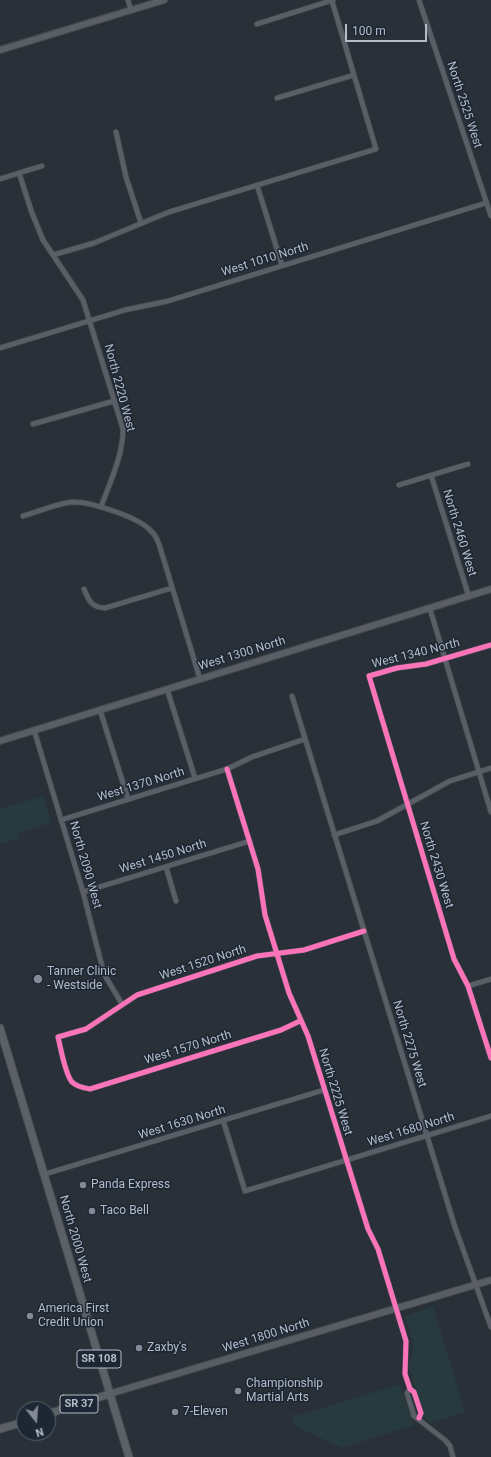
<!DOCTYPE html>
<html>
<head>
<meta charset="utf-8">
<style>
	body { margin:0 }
	#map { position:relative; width:491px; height:1457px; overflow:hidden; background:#2a3038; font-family:Roboto,sans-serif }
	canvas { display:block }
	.north { position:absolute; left:16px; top:1401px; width:40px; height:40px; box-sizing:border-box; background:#1d2633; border:1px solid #59626f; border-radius:50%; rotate:163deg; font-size:11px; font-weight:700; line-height:16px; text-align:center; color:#b4bcc9 }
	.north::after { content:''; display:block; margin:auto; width:14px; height:18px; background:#848b96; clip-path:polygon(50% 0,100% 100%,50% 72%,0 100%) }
	.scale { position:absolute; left:345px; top:24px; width:82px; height:18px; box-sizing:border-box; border:2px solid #b4bcc9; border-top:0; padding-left:5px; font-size:12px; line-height:14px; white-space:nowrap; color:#b4bcc9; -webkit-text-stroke:3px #1d2633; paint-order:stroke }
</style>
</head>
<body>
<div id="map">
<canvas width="491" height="1457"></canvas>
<div class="north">N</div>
<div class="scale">100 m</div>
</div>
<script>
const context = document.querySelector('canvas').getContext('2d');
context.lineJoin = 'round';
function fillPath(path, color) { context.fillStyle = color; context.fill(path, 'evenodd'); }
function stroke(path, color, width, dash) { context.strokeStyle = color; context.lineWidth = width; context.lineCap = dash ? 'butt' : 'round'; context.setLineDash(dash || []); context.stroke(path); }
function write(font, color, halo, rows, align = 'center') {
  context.font = font + ' Roboto,sans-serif'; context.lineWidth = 3; context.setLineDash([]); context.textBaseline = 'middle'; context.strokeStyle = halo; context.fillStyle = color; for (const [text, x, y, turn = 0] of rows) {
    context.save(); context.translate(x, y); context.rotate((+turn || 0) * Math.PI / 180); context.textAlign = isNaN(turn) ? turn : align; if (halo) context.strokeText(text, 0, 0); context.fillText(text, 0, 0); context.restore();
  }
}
const green = new Path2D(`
	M43 796 51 823 18 833 19 838 0 844V809Z
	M433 1306 465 1412 430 1423 423 1416 409 1367 414 1347 405 1316Z
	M400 1384 414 1425 342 1448 297 1427 293 1422 292 1412 296 1416Z`);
const minor = new Path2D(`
	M128 0 131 10
	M419 0 491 216
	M257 24 333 0
	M277 98 354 75
	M116 132 126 177 141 223
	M42 166 19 173 32 213 43 240 83 300 123 429C123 456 110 482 101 507
	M0 179 19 173
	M257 185 282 265
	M53 255 94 243 169 212 376 149 332 1
	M0 348 125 310 168 301 486 203
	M33 424 114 401
	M431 475 469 597
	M399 485 468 464
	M23 516C38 512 57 503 73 502 91 502 139 517 151 531 155 534 157 539 159 544L200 679
	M84 589C89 601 91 607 105 608L172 588
	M430 609 491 812
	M491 645 426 664 397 668 369 676 454 959 468 986 491 1058
	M167 689 195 778
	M292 696 455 1227 491 1327
	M100 710 128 799
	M34 730 83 892 104 974 122 1004
	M227 769 258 869 265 915 289 993 308 1036 368 1229 378 1249 406 1341 405 1374 410 1389 414 1392 421 1413 419 1418
	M61 820 227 769 252 757 305 739
	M334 835 377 821 450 781 491 768
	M166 867 176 901
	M83 892 250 841
	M468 986 491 979
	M300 1021 281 1030 90 1089C84 1088 77 1087 72 1082 65 1074 61 1049 58 1037L86 1029 137 995 257 956 304 950 364 931
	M223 1120 245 1191 491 1116
	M45 1174 324 1090
	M410 1389 407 1393 414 1416 445 1440 450 1446 453 1457`);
const tertiary = new Path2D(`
	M0 50 164 0
	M0 741 491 589`);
const secondary = new Path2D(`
	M109 1394 491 1280`);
const primary = new Path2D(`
	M0 1028 129 1457
	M48 1414 109 1394
	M0 1429 24 1422`);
const cycleway = new Path2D(`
	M491 645 426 664 397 668 369 676 454 959 468 986 491 1058
	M227 769 258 869 265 915 289 993 308 1036 368 1229 378 1249 406 1341 405 1374 410 1389 414 1392 421 1413 419 1418
	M300 1021 281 1030 90 1089C84 1088 77 1087 72 1082 65 1074 61 1049 58 1037L86 1029 137 995 257 956 304 950 364 931`);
const markers = [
	[38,979,5,"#848b96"],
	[83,1185,4,"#848b96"],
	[92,1211,4,"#848b96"],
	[30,1316,4,"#848b96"],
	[139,1348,4,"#848b96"],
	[238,1391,4,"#848b96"],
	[175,1412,4,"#848b96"]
];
const shields = [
	[99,1359,44],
	[79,1404,38]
];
const shieldNames = [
	["SR 108",99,1359],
	["SR 37",79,1404]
];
const streetNames = [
	["North 2525 West",464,105,72],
	["West 1010 North",265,260,-17],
	["North 2220 West",119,388,75],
	["North 2460 West",459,533,73],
	["West 1300 North",242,654,-17],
	["West 1340 North",416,654,-14],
	["West 1370 North",141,785,-17],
	["West 1450 North",163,857,-17],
	["North 2090 West",85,865,74],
	["North 2430 West",436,865,73],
	["West 1520 North",203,963,-18],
	["North 2275 West",409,1044,73],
	["West 1570 North",188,1048,-17],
	["North 2225 West",335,1092,73],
	["West 1630 North",182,1123,-17],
	["West 1680 North",411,1130,-17],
	["North 2000 West",75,1239,74],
	["West 1800 North",266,1336,-17]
];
const poiNames = [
	["Tanner Clinic",47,972],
	["- Westside",47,986],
	["Panda Express",91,1185],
	["Taco Bell",100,1211],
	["America First",38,1309],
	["Credit Union",38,1323],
	["Zaxby's",147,1348],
	["Championship",246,1384],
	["Martial Arts",246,1398],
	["7-Eleven",183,1412]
];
fillPath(green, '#273a3e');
stroke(minor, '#484c53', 6);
stroke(tertiary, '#484c53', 8);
stroke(secondary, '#484c53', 8);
stroke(primary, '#484c55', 9);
stroke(minor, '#5a5e66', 4.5);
stroke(tertiary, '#5a5e66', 5.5);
stroke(secondary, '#595d64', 6);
stroke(primary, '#5c6168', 7);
stroke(cycleway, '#fb73b8', 5);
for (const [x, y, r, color] of markers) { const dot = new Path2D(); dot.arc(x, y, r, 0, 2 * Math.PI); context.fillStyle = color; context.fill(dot); stroke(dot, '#1d2633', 1.5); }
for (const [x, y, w] of shields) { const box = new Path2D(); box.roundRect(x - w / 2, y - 9, w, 18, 3); context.fillStyle = '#1d2633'; context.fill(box); stroke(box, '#b4bcc9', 1); }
write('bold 11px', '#b4bcc9', null, shieldNames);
write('12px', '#b4bcc9', '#1d2633', streetNames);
write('12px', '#b4bcc9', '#1d2633', poiNames, 'left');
</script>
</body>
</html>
